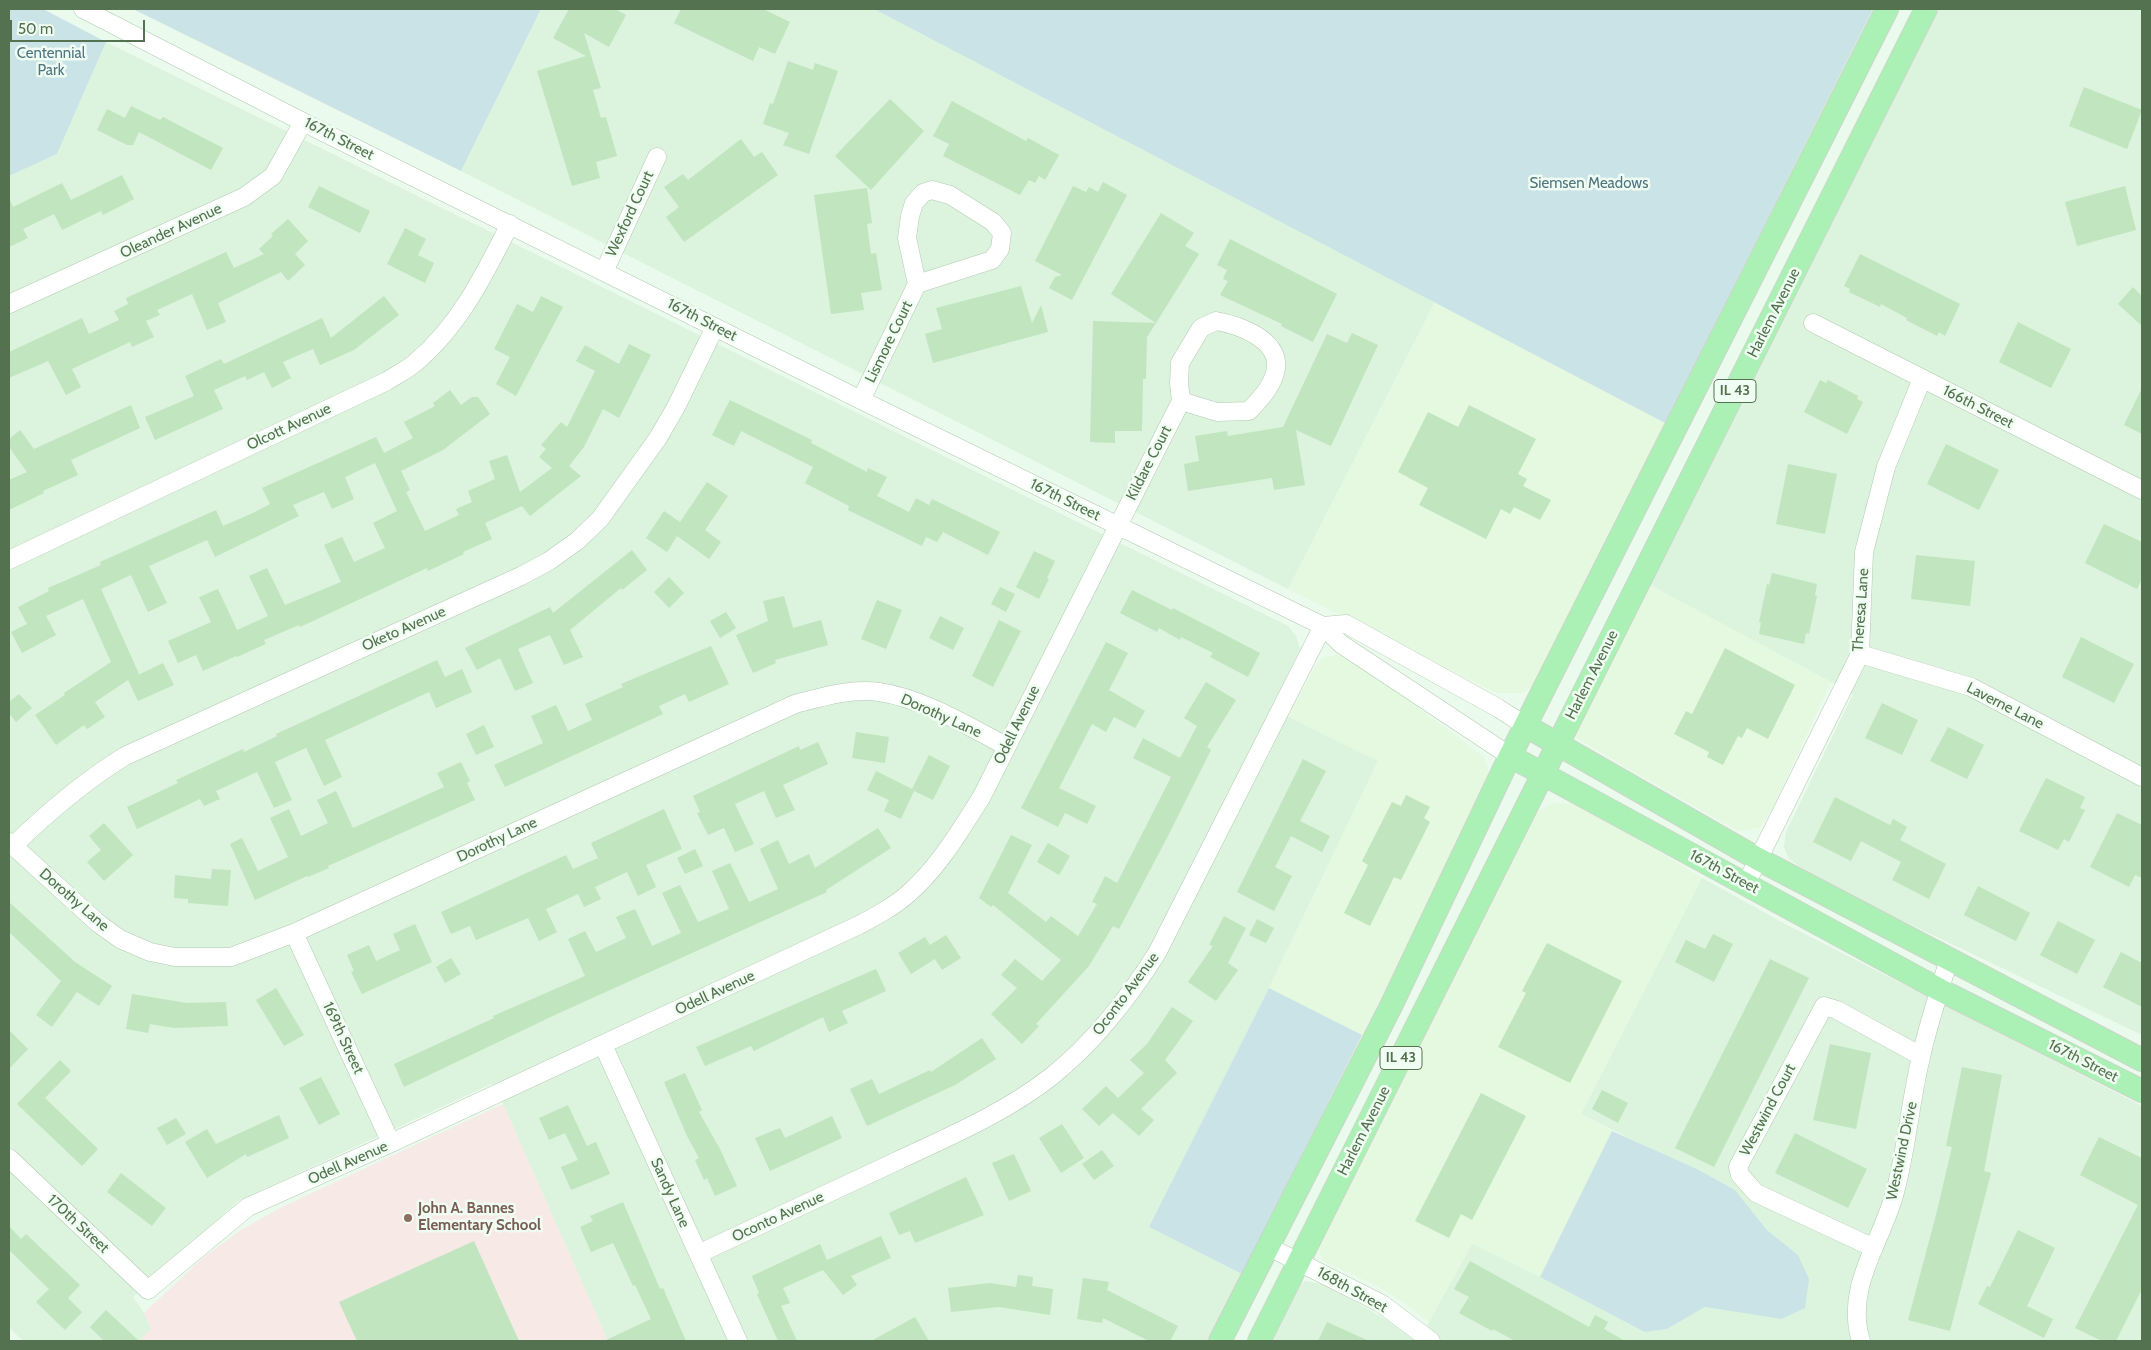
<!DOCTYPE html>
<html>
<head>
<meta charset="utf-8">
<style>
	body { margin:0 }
	#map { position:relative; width:2151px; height:1350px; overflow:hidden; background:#eafaec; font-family:Cabin,sans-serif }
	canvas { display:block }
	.frame { position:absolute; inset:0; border:10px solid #547250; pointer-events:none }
	.scale { position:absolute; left:10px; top:20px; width:135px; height:22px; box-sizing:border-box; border:2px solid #547250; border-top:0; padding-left:6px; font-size:15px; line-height:18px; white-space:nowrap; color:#547250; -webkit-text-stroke:4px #f0fdf2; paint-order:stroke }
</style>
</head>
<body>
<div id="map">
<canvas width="2151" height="1350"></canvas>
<div class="frame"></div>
<div class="scale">50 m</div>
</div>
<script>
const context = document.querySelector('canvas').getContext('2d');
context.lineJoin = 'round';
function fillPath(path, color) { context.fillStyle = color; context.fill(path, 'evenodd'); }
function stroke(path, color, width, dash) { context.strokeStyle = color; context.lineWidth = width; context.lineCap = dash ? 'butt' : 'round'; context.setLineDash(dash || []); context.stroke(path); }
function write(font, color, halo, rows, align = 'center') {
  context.font = font + ' Cabin,sans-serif'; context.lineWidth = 5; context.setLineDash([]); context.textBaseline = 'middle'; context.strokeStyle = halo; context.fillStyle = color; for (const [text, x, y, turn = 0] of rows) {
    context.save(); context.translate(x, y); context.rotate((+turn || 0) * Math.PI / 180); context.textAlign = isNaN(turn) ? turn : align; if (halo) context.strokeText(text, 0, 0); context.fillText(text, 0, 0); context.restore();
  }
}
const residential = new Path2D(`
	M541 9H874L1435 302 1288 589 461 171Z
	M1939 9H2142V1035L1822 882 1789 859 1784 847 1786 832 1853 694 1650 585Z
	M106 42 1288 626 1296 636 1300 649 1271 708 1378 761 1269 988 1149 1227 1242 1274 1207 1341H608L503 1104 491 1084 238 1201 133 1297 144 1313 151 1329 139 1341H23L9 1327V176L57 154Z
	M1702 878 1787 925 2142 1106V1341H1422L1429 1322 1472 1243 1613 1313 1645 1332 1667 1329 1705 1307 1781 1319 1798 1255 1767 1230 1735 1190 1697 1169 1651 1149 1581 1114Z
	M1305 1281 1323 1284 1385 1319 1415 1341H1268L1295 1288Z`);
const commercial = new Path2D(`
	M1435 302 1665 423 1533 686 1522 693H1496L1288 589Z
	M1650 585 1831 682 1771 812 1759 828 1738 831 1620 764 1574 736Z
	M1337 655 1349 657 1359 663 1484 757 1488 769V779L1485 790 1362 1035 1269 988 1378 761 1288 716 1318 662 1326 657Z
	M1554 803 1580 804 1702 878 1581 1114 1612 1131 1540 1277 1472 1244 1429 1322 1406 1304 1379 1287 1323 1261 1318 1245 1533 814Z`);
const education = new Path2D(`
	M503 1104 608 1341H139L151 1329 144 1313 204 1257 241 1230 282 1207Z`);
const green = new Path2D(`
	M9 9H43L106 42 57 154 9 176Z
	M133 9H541L461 171Z
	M874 9H1873L1665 423Z
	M1269 988 1362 1035 1242 1274 1149 1227Z
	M1612 1131 1697 1169 1735 1190 1767 1230 1798 1255 1809 1279 1805 1308 1781 1319 1705 1307 1667 1329 1645 1332 1540 1277Z`);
const building = new Path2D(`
	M569 9H615L626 15 609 47 584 33 601 88 593 90 601 118 606 117 617 156 596 162 600 178 572 186 537 71 586 56 553 38Z
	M681 9H763L790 22 775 54 759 47 753 61 674 23Z
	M788 61 813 70 815 63 838 71 809 154 783 145 789 133 763 124 770 103 773 104Z
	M2084 87 2142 110 2127 149 2069 126Z
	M890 99 924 131 871 190 835 156Z
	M952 101 1026 141 1028 138 1059 155 1045 180 1039 176 1035 183 1029 180 1020 195 943 156 949 144 933 136Z
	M131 106 160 120 163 117 223 148 211 170 139 132 133 145H127L97 130 107 109 125 118Z
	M741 139 754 157 762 152 778 175 684 242 666 217 679 207 664 187 683 174 688 180Z
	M122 175 134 199 103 215 101 211 62 230 54 214 23 229 28 238 9 247V198L13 207 62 183 71 200Z
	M1103 182 1127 195 1072 300 1049 288 1055 277 1062 275 1035 261 1073 186 1086 192 1089 187 1098 192Z
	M319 186 370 211 360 233 308 207Z
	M2125 186 2136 230 2077 246 2065 202Z
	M867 188 872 223 867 224 871 254 876 253 882 290 861 293 864 310 831 314 814 195Z
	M1161 213 1194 233 1185 246 1199 254 1156 323 1111 294Z
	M288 219 308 241 295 254 305 265 288 281 281 272 218 303 226 322 207 330 192 294 157 310 160 315 146 321 154 337 132 347 130 342 72 369 81 387 66 395 48 361 9 378V352L82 318 89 334 119 320 114 311 128 304 126 298 226 252 234 268 264 254 259 249 273 236 271 234Z
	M405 228 426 239 418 255 434 263 425 283 387 264Z
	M1230 239 1337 294 1313 342 1281 326 1282 324 1220 295 1228 281 1223 279 1227 270 1217 265Z
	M1860 254 1960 304 1945 336 1939 332 1937 336 1906 320 1907 318 1881 304 1880 307 1849 292 1850 289 1844 286Z
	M1021 286 1032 323 1041 305 1048 332 933 363 925 334 942 329 936 308Z
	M2133 287 2142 296V326L2118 304Z
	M384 296 399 315 354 350 320 365 313 349 283 362 291 378 272 388 264 372 247 380 245 376 214 390 223 409 155 440 145 417 194 396 185 376 221 359 224 364 322 318 331 338Z
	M541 296 563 307 516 396 496 384 510 357 494 349 517 304 533 312Z
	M1093 321 1156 323 1147 337 1146 379H1143L1142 431H1115V443L1090 442Z
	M2018 322 2071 349 2051 388 1999 362Z
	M1352 333 1378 345 1331 446 1296 430 1305 485 1274 490 1272 478 1188 491 1184 464 1199 461 1195 436 1227 431 1228 436 1283 427 1327 334 1347 343Z
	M629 344 651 355 619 418 603 409 584 447 569 466 581 476 530 516 522 506 485 523 492 539 463 552 464 554 428 571 427 568 300 627 299 625 264 640 266 644 237 657 236 656 203 671 196 655 178 663 168 641 211 622 199 597 218 589 237 630 268 616 249 576 267 568 285 605 341 582 324 545 342 537 354 562 385 548 373 523 397 511 375 463 345 477 354 499 332 509 324 492 293 505 299 516 215 557 207 540 149 566 167 603 148 612 131 575 101 589 139 674 136 676 163 663 174 685 138 701 128 680 95 702 105 717 87 729 84 725 56 745 35 715 65 695 64 693 111 662 83 599 46 616 56 635 22 653 11 632 27 624 18 607 49 591 48 588 101 565 100 562 216 510 223 526 253 513 270 504 262 488 376 437 384 453 413 438 404 422 435 406 433 403 450 390 461 405 472 397H478L490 414 443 450 401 471 410 490 406 492 425 531 459 515 456 509 472 502 468 491 495 479 489 461 507 455 520 492 552 468 539 457 546 449 541 445 561 422 567 427 595 371 576 361 585 345 619 364Z
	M1820 380 1826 383 1828 380 1858 396 1857 399 1863 402 1847 434 1804 412Z
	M2142 388V434L2124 425Z
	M730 400 812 440 811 443 867 472 868 468 887 477 877 496 909 512 916 498 929 505 932 499 1000 532 988 555 943 532 937 542 926 537 922 546 848 510 849 506 805 483 813 467 741 431 734 446 712 435Z
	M131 405 140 428 71 460 78 475 43 491 44 493 9 510V480L27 472 9 447V439L20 430 34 449Z
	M1469 405 1536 439 1518 474 1527 479 1523 486 1551 500 1540 520 1514 507 1510 514 1501 509 1486 539 1419 505 1428 488 1398 472 1428 412 1458 427Z
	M1946 444 1999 470 1979 510 1927 484Z
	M1788 464 1837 474 1825 534 1776 524Z
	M707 482 728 496 705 530 721 542 709 559 677 536 667 552 646 538 664 511 680 522Z
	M2104 524 2142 542V579L2137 589 2085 563Z
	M632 550 647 570 622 590 621 588 570 630 583 657 564 665 550 635 518 649 533 683 515 691 500 658 477 670 465 648 550 607 553 613Z
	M1034 551 1055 561 1047 578 1049 579 1039 599 1016 587Z
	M1916 555 1975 561 1970 606 1911 599Z
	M1772 573 1817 584 1815 595 1817 596 1809 634 1806 633 1804 644 1759 634 1761 623 1759 622 1767 584 1769 585Z
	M669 577 684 593 669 608 654 592Z
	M1000 587 1015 594 1006 612 991 604Z
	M1132 590 1172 610 1173 608 1260 653 1248 677 1210 657 1213 653 1181 637 1180 640 1159 628 1157 632 1120 613Z
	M784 596 793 628 821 620 828 645 775 660 776 663 753 673 736 635 768 621 763 601Z
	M877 600 902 610 886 649 861 639Z
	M726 612 736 628 720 638 710 621Z
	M940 616 964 628 953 650 929 638Z
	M999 620 1021 631 993 687 972 676Z
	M2081 637 2134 664 2114 703 2062 677Z
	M1106 642 1128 653 1109 690 1145 711 1135 728 1114 717 1106 732 1092 724 1059 788 1096 806 1087 824 1065 813 1058 827 1021 808Z
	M711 646 729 684 689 702 685 694 659 706 663 714 505 787 494 765 543 743 531 716 556 705 568 731 592 720 585 704 623 687 621 684Z
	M1725 648 1795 685 1768 739 1747 728 1742 738 1738 736 1723 765 1707 757 1709 752 1674 734 1686 711 1692 714Z
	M437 660 445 677 462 669 472 692 436 708 429 692 325 740 342 777 324 786 306 748 275 762 292 800 274 808 257 772 216 791 220 799 204 806 200 799 137 829 127 807 178 783 176 780 243 749 244 752 277 736 276 734Z
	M1206 682 1236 700 1207 747 1211 750 1169 834 1119 929 1113 926 1089 966 1036 1024 1039 1026 1022 1044 991 1014 1017 988 1001 975 1015 959 1042 981 1061 960 993 905 991 907 979 898 1011 835 1032 845 1008 893 1046 922 1051 916 1078 936 1097 904 1092 902 1105 876 1117 883 1171 777 1133 758 1143 738 1180 758 1197 726 1184 718Z
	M19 694 32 708 16 722 9 713V702Z
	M1882 703 1918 720 1902 755 1865 738Z
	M484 725 494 747 476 755 466 734Z
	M1948 727 1984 745 1967 779 1930 761Z
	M856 732 889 737 885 763 852 758Z
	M818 742 828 764 783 785 795 810 776 818 764 791 735 804 754 844 735 852 724 828 708 835 697 813 700 812 693 796 799 746 800 750Z
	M929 755 950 766 933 800 914 791 901 819 884 811 889 800 867 790 876 771 912 789Z
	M1303 759 1326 771 1300 821 1330 836 1322 852 1291 836 1275 867 1292 876 1274 911 1237 892Z
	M461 762 470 781 467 783 475 800 328 866 329 868 308 877 307 876 255 900 230 844 242 838 258 871 288 857 270 818 289 809 301 836 328 823 317 800 336 791 353 828 444 787 437 773Z
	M2046 778 2085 797 2080 808 2085 810 2069 842 2064 839 2058 850 2019 831Z
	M1406 795 1430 807 1424 818 1430 822 1401 880 1394 877 1370 926 1344 913 1368 865 1362 861 1392 802 1401 806Z
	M1835 797 1890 825 1893 819 1907 827 1900 840 1946 864 1929 899 1892 880 1901 862 1861 841 1851 861 1813 842Z
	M664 809 682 849 646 865 656 887 638 896 627 872 595 887 601 899 584 907 578 894 546 909 557 932 539 941 528 918 476 940 470 926 451 934 441 912 566 855 573 869 598 858 591 843Z
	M2117 813 2142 825V878L2135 875 2129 887 2090 867Z
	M104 823 133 855 104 881 87 862 101 850 89 836Z
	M878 828 891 848 826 890 827 892 557 1014 404 1087 394 1064 494 1018 493 1016 585 976 568 939 585 931 596 952 626 938 616 917 635 909 652 946 681 933 662 893 680 885 698 922 729 909 712 871 730 863 749 902 778 889 760 849 778 840 789 864 809 854 815 868Z
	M1048 843 1070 856 1059 875 1037 862Z
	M695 849 703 866 685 874 677 858Z
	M212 869 231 870 228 906 188 903V899L174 898 175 875 211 879Z
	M1978 886 2030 913 2016 941 1964 915Z
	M9 902 75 962 112 986 99 1006 77 992 52 1027 36 1015 61 981 9 932Z
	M1224 916 1246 928 1228 963 1238 970 1216 1001 1188 982 1213 946 1209 945Z
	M1257 919 1274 928 1266 943 1249 935Z
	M2058 921 2095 940 2077 974 2040 955Z
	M415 924 432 962 362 994 351 972 354 971 347 955 369 945 376 961 400 950 393 934Z
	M1713 934 1733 944 1714 982 1675 962 1686 940 1705 949Z
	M946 935 961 958 942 970 935 959 911 974 898 953 925 937 930 945Z
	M1547 943 1622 981 1570 1083 1498 1047 1526 993 1522 991Z
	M2121 952 2142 963V1007L2103 987Z
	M451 958 461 974 445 983 436 967Z
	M1770 959 1809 978 1714 1167 1675 1148Z
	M876 969 886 991 842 1011 848 1023 829 1032 823 1017 754 1051 751 1046 705 1066 696 1047Z
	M276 988 304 1035 284 1046 256 1000Z
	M132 994 187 1003 226 1002 228 1026 174 1028 150 1024 148 1033 126 1029Z
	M1172 1007 1193 1021 1165 1060 1177 1073 1141 1109 1154 1120 1139 1136 1113 1113 1099 1126 1082 1109 1106 1086 1118 1098 1144 1073 1130 1060 1147 1044Z
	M9 1030 28 1049 9 1069Z
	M982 1038 996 1059 955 1085 867 1126 850 1089 872 1079 879 1094 930 1070 931 1072Z
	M1830 1044 1871 1053 1856 1129 1813 1120Z
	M60 1060 71 1071 45 1098 98 1149 82 1166 17 1104Z
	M1962 1067 2002 1075 1984 1171 1991 1173 1950 1331 1908 1320 1937 1211 1952 1147 1946 1146Z
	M685 1073 702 1110 699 1112 720 1149 737 1186 715 1196 707 1178 704 1180 695 1160 699 1158 687 1136 664 1082Z
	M321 1077 340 1114 319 1125 299 1088Z
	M1602 1090 1628 1103 1618 1123 1592 1109Z
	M1481 1093 1526 1116 1472 1220 1461 1214 1449 1238 1415 1221Z
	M568 1105 587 1146 596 1142 610 1174 571 1190 561 1167 578 1160 565 1133 549 1140 539 1118Z
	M279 1115 289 1138 247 1157 246 1154 207 1178 185 1142 207 1129 216 1144Z
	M832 1116 842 1138 770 1171 755 1138 780 1128 785 1138Z
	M176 1118 186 1134 167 1145 157 1128Z
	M1062 1124 1084 1158 1061 1173 1039 1138Z
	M1795 1133 1867 1169 1848 1208 1775 1173Z
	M2099 1137 2142 1158V1289L2116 1341H2102L2075 1328 2138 1205 2080 1175Z
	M1102 1150 1114 1166 1094 1180 1082 1164Z
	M1014 1154 1031 1191 1009 1201 992 1163Z
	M121 1173 166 1208 152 1226 107 1192Z
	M966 1177 984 1215 915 1243 910 1231 899 1235 889 1213Z
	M623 1202 660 1289 663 1288 686 1341H604L651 1319 635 1285 633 1286 613 1243 591 1252 580 1227 593 1221 590 1216Z
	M9 1226 21 1239 26 1234 80 1285 68 1298 82 1312 65 1330 36 1302 49 1289 9 1250Z
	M2018 1230 2055 1248 2027 1306 2053 1319 2044 1338 1978 1304 1987 1286 1990 1287Z
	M881 1236 891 1258 851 1276 857 1285 843 1295 823 1270 783 1288 790 1303 781 1306 797 1341H778L757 1294 759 1293 752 1276 820 1244 827 1260Z
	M474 1241 519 1341H357L339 1302Z
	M1470 1261 1589 1327 1595 1315 1608 1322 1604 1329 1625 1341H1515L1493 1329 1492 1331 1459 1313 1469 1297 1454 1289Z
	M1018 1275 1033 1277 1032 1286 1053 1289 1050 1315 999 1307 951 1312 948 1288 990 1283 1016 1287Z
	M1083 1278 1109 1282 1107 1290 1178 1326 1170 1341H1149L1103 1318 1102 1323 1077 1319Z
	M106 1310 139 1341H104L90 1327Z
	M915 1317 929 1341H871Z
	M1327 1322 1369 1341H1318Z`);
const minor = new Path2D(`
	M83 9 303 122 861 400 1323 626 1341 644 1510 756
	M604 272 657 157
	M9 304 244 197 273 176 303 122
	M1216 321C1239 325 1279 339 1276 368 1274 385 1260 399 1249 411L1217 412 1181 401 1179 383 1180 363 1201 328Z
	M1813 323 2142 490
	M861 400 917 284 907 238 910 216 914 203 923 193 932 190 950 195 993 222 1002 233 1000 249 992 260 917 284
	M9 560 387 381C396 375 407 370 416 362 460 325 484 275 510 224
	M1323 626 1346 624 1498 708 1526 726
	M1860 654 1971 687 2142 777
	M9 842 99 924 120 939 150 952 175 957H231L294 933 795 704C822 697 851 688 879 692 922 698 968 726 1006 746
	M13 846C48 812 83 782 125 756L521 576 549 561 577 541 600 519 658 438 676 407 715 327
	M1746 884 1860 654 1864 552 1886 467 1922 379
	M294 933 391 1143
	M603 1045 738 1341
	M9 1158 148 1290 248 1207 391 1143 859 925C876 916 893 907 908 894 939 867 959 832 981 798L1181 401
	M1269 1247 1382 1304 1431 1341
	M1874 1248 1756 1193 1740 1175 1738 1167 1824 1006 1837 1010 1921 1056
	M698 1254C764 1223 830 1192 897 1161 950 1136 1005 1113 1052 1076 1094 1042 1128 999 1157 953L1323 626
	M1861 1341C1844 1287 1882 1242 1895 1192 1907 1148 1910 1102 1921 1057 1928 1024 1940 991 1949 958`);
const major = new Path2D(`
	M1526 726 1758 859 2142 1060
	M1510 756 1940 990 2142 1091
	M1220 1341 1391 1006 1510 756 1887 9
	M1259 1341 1926 9`);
const markers = [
	[408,1218,5,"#8d6e63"]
];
const shields = [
	[1735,391,42],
	[1401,1058,42]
];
const shieldNames = [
	["IL 43",1735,391],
	["IL 43",1401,1058]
];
const parkNames = [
	["Centennial",51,54],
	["Park",51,71],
	["Siemsen Meadows",1589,184]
];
const streetNames = [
	["167th Street",339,139,27],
	["Wexford Court",630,214,-65],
	["Oleander Avenue",171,231,-25],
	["Harlem Avenue",1774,313,-63],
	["167th Street",702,320,27],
	["Lismore Court",889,342,-64],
	["166th Street",1978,407,27],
	["Olcott Avenue",289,427,-25],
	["Kildare Court",1149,463,-63],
	["167th Street",1065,500,26],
	["Theresa Lane",1861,610,-86],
	["Oketo Avenue",404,629,-24],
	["Harlem Avenue",1592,675,-63],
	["Laverne Lane",2005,706,27],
	["Dorothy Lane",941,716,24],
	["Odell Avenue",1017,725,-64],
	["Dorothy Lane",497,840,-25],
	["167th Street",1724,872,28],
	["Dorothy Lane",74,900,41],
	["Odell Avenue",715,993,-25],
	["Oconto Avenue",1126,994,-53],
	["169th Street",343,1038,65],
	["167th Street",2083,1061,27],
	["Westwind Court",1768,1110,-62],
	["Harlem Avenue",1364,1131,-63],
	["Westwind Drive",1902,1151,-78],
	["Odell Avenue",348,1163,-24],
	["Sandy Lane",670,1193,66],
	["Oconto Avenue",778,1217,-25],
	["170th Street",78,1224,43],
	["168th Street",1352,1290,29]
];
const educationNames = [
	["John A. Bannes",418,1209],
	["Elementary School",418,1226]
];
fillPath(residential, '#dcf3de');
fillPath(commercial, '#e4f9df');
fillPath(education, '#f7e9e6');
fillPath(green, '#cae3e7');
fillPath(building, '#c1e5be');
stroke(minor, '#b2cbb1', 19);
stroke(major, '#ccd5ca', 24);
stroke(minor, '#fff', 18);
stroke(major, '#abf1b5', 22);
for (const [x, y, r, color] of markers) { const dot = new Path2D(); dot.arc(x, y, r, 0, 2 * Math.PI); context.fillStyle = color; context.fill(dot); stroke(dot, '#f0fdf2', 2); }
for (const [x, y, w] of shields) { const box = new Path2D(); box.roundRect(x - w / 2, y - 11.5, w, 23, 4); context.fillStyle = '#f0fdf2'; context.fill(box); stroke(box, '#547250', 1); }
write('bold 14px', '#547250', null, shieldNames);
write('15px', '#507682', '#f0fdf2', parkNames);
write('15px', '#547250', '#f0fdf2', streetNames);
write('bold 15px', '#785e54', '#f0fdf2', educationNames, 'left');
</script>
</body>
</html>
